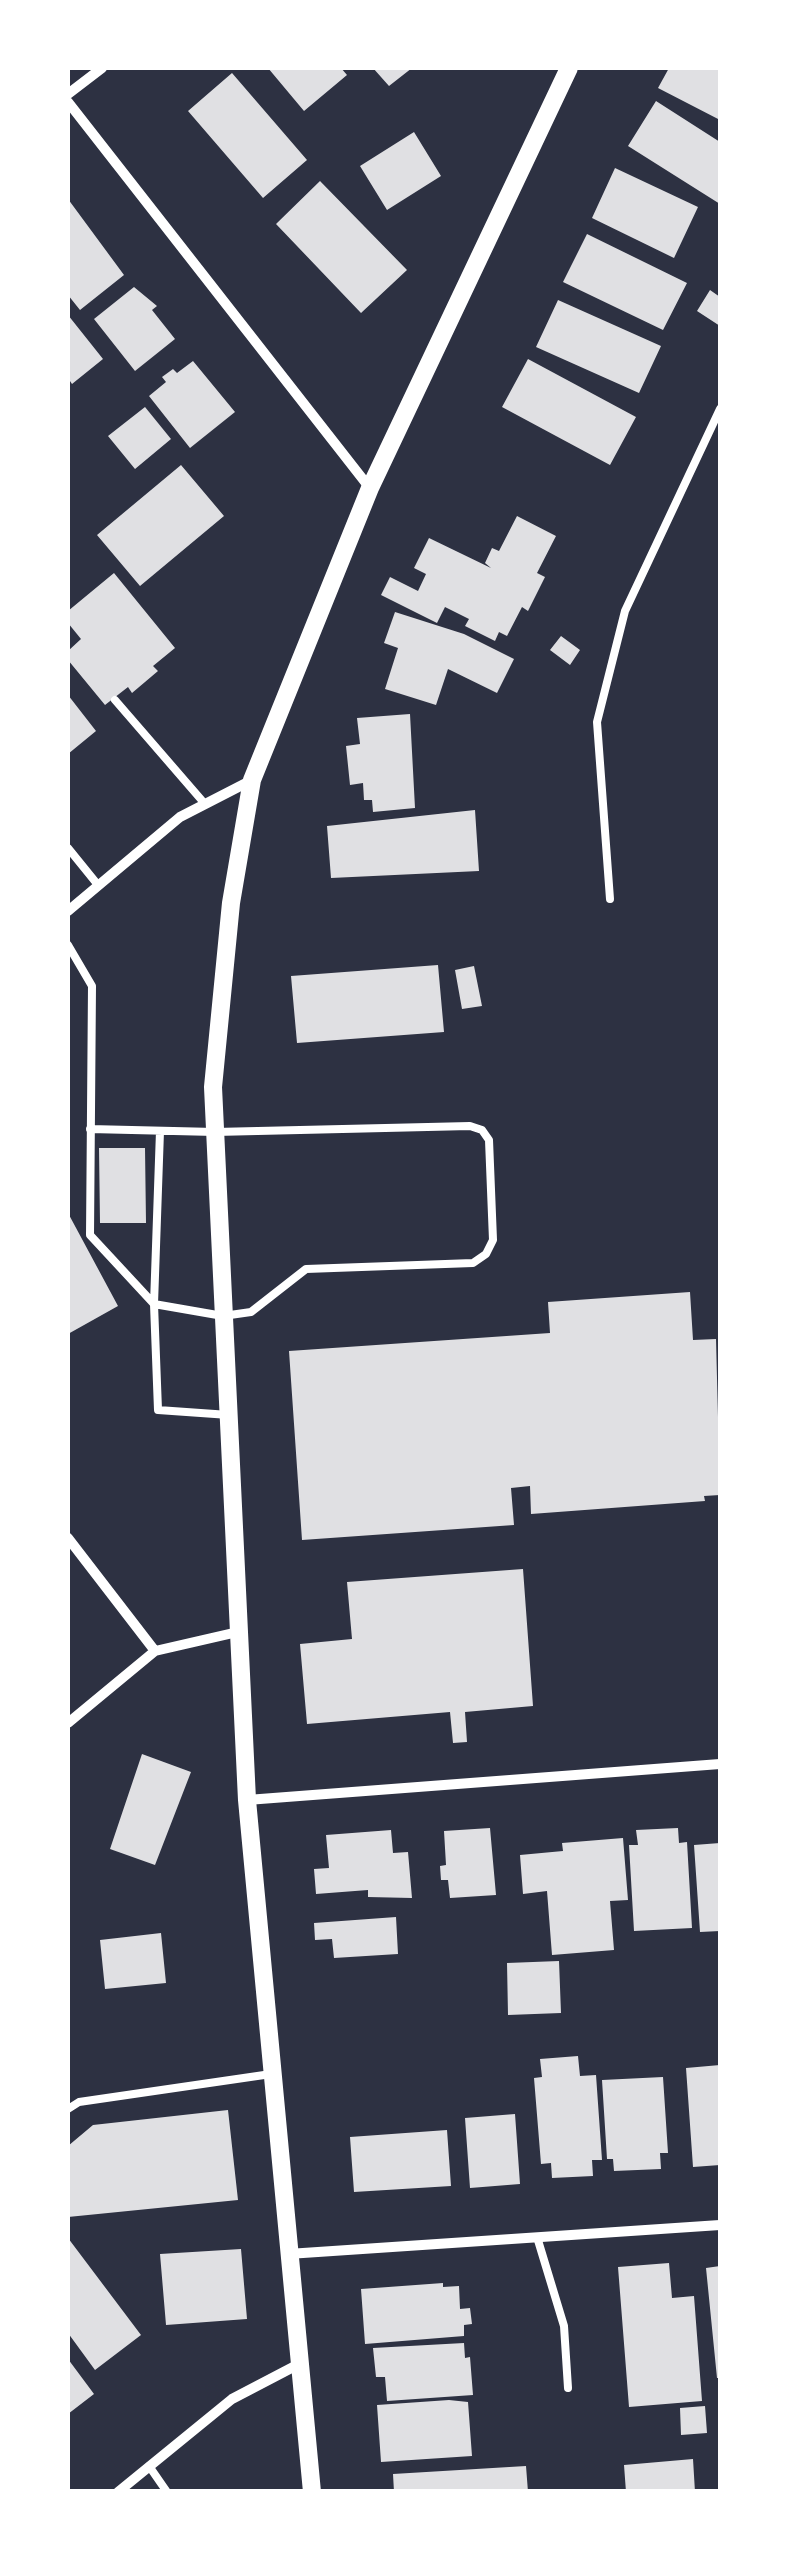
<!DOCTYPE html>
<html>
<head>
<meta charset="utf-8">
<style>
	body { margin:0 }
	#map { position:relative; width:788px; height:2559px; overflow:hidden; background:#2d3142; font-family:Karla,sans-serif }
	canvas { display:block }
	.frame { position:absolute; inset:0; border:70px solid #fff; pointer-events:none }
</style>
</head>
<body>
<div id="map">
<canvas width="788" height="2559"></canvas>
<div class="frame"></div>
</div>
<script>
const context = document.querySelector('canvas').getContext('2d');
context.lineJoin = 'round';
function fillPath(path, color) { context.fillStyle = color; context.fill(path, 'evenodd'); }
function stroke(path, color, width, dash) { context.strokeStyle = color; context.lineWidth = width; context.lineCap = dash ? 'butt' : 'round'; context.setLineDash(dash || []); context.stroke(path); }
const building = new Path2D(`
	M268 68H341L347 75 304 111Z
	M373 68H412L389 86Z
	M669 68H720V120L658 88Z
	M232 73 307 160 263 198 188 111Z
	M656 101 720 142V204L628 146Z
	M414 132 441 176 387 210 360 166Z
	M615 168 698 207 674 258 592 218Z
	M320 181 407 270 361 313 276 224Z
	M68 199 124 275 80 310 68 295Z
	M587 234 687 283 663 330 563 282Z
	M134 287 157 306 152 310 175 339 135 371 94 319Z
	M710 290 720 297V326L697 311Z
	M558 300 661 346 639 393 536 347Z
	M68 315 103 359 72 384 68 378Z
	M528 359 636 417 610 465 502 407Z
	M193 361 235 412 190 448 149 396 166 382 162 377 173 369 177 373Z
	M145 407 171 439 135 469 108 436Z
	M181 465 224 516 140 586 97 535Z
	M517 516 556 536 537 573 545 577 528 611 522 607 507 636 499 632 495 641 465 626 469 619 445 607 437 623 381 595 390 577 418 591 426 574 414 568 429 538 491 568 485 563 492 548 499 551Z
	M114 573 175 648 153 666 158 671 132 693 128 687 105 705 68 660V651L81 639 68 623V611Z
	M395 612 464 634 514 659 497 693 448 669 436 705 385 689 398 648 384 643Z
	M561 636 580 650 570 665 550 650Z
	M68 695 96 731 68 754Z
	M410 714 415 808 373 812 372 800H364L363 783 350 785 346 746 360 744 357 718Z
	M475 810 479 871 331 878 327 826Z
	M438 965 444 1032 297 1043 291 976Z
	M474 966 482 1006 462 1009 455 970Z
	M99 1148H145L146 1223H100Z
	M68 1213 118 1306 68 1334Z
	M690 1292 693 1340 716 1339 720 1495 704 1496 705 1501 531 1514 530 1486 511 1488 514 1525 302 1540 289 1351 550 1333 548 1302Z
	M523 1569 533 1706 465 1712 467 1742 453 1743 450 1712 307 1724 300 1644 352 1639 347 1582Z
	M142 1754 191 1772 155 1865 110 1849Z
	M490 1828 496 1895 450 1898 448 1880H441L440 1866 446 1865 444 1831Z
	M678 1828 679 1843 687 1842 692 1928 634 1931 629 1845H638L636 1830Z
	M391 1830 393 1853 408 1852 412 1898 368 1897V1890L316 1894 314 1869 329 1868 326 1835Z
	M623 1838 628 1900 610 1901 614 1950 552 1955 547 1891 523 1894 520 1855 563 1851 562 1843Z
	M720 1843V1931L700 1932 694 1845Z
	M396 1917 398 1954 334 1958 332 1939 315 1940 314 1923Z
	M161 1933 166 1983 105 1989 100 1940Z
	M559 1961 561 2013 508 2015 507 1963Z
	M578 2056 580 2076 596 2075 602 2160H592L593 2176 552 2178 551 2163 541 2164 534 2078 542 2077 540 2059Z
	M720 2065V2165L693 2167 686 2068Z
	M663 2077 668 2153H660L661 2169 614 2171 613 2159H607L602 2080Z
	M228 2110 238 2200 68 2217V2146L93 2125Z
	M515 2114 520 2184 470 2188 465 2118Z
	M447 2130 451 2186 354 2192 350 2137Z
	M68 2238 141 2335 95 2370 68 2333Z
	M241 2249 247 2319 166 2325 160 2254Z
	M669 2263 672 2298 694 2296 702 2401 629 2407 618 2267Z
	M720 2266V2378H717L706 2268Z
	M443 2283V2287L459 2286 460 2309 470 2308 472 2324 464 2325V2336L365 2344 361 2289Z
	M464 2343 465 2358 470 2357 473 2395 387 2401 385 2377H376L373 2348Z
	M68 2359 94 2394 68 2414Z
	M449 2400 468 2402 472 2456 381 2462 377 2405Z
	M705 2406 707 2433 681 2435 680 2408Z
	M693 2459 695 2492H626L624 2465Z
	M526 2466 528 2492H394L393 2474Z`);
const service = new Path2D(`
	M115 700 205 804
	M68 848 98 885
	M610 899 597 722 625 611 720 409
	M68 945 92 986 90 1235 154 1304 223 1316 251 1312 306 1269 473 1263 486 1254 493 1240 489 1140 482 1130 470 1126 215 1132 90 1129
	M160 1131 154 1304 158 1410 229 1415
	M68 2109 79 2102 271 2074
	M537 2237 564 2326 568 2388
	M149 2466 167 2492`);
const minor = new Path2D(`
	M68 94 102 68
	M68 102 369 487
	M68 911 180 817 252 780
	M68 1538 155 1651
	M68 1723 155 1651 242 1631
	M247 1800 720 1764
	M288 2254 720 2225
	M118 2492 232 2399 299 2364`);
const tertiary = new Path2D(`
	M312 2492 247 1800 213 1087 231 903 252 780 370 488 569 68`);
fillPath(building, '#e0e0e3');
stroke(service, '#fff', 8);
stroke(minor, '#fff', 10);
stroke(tertiary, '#fff', 18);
</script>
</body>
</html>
